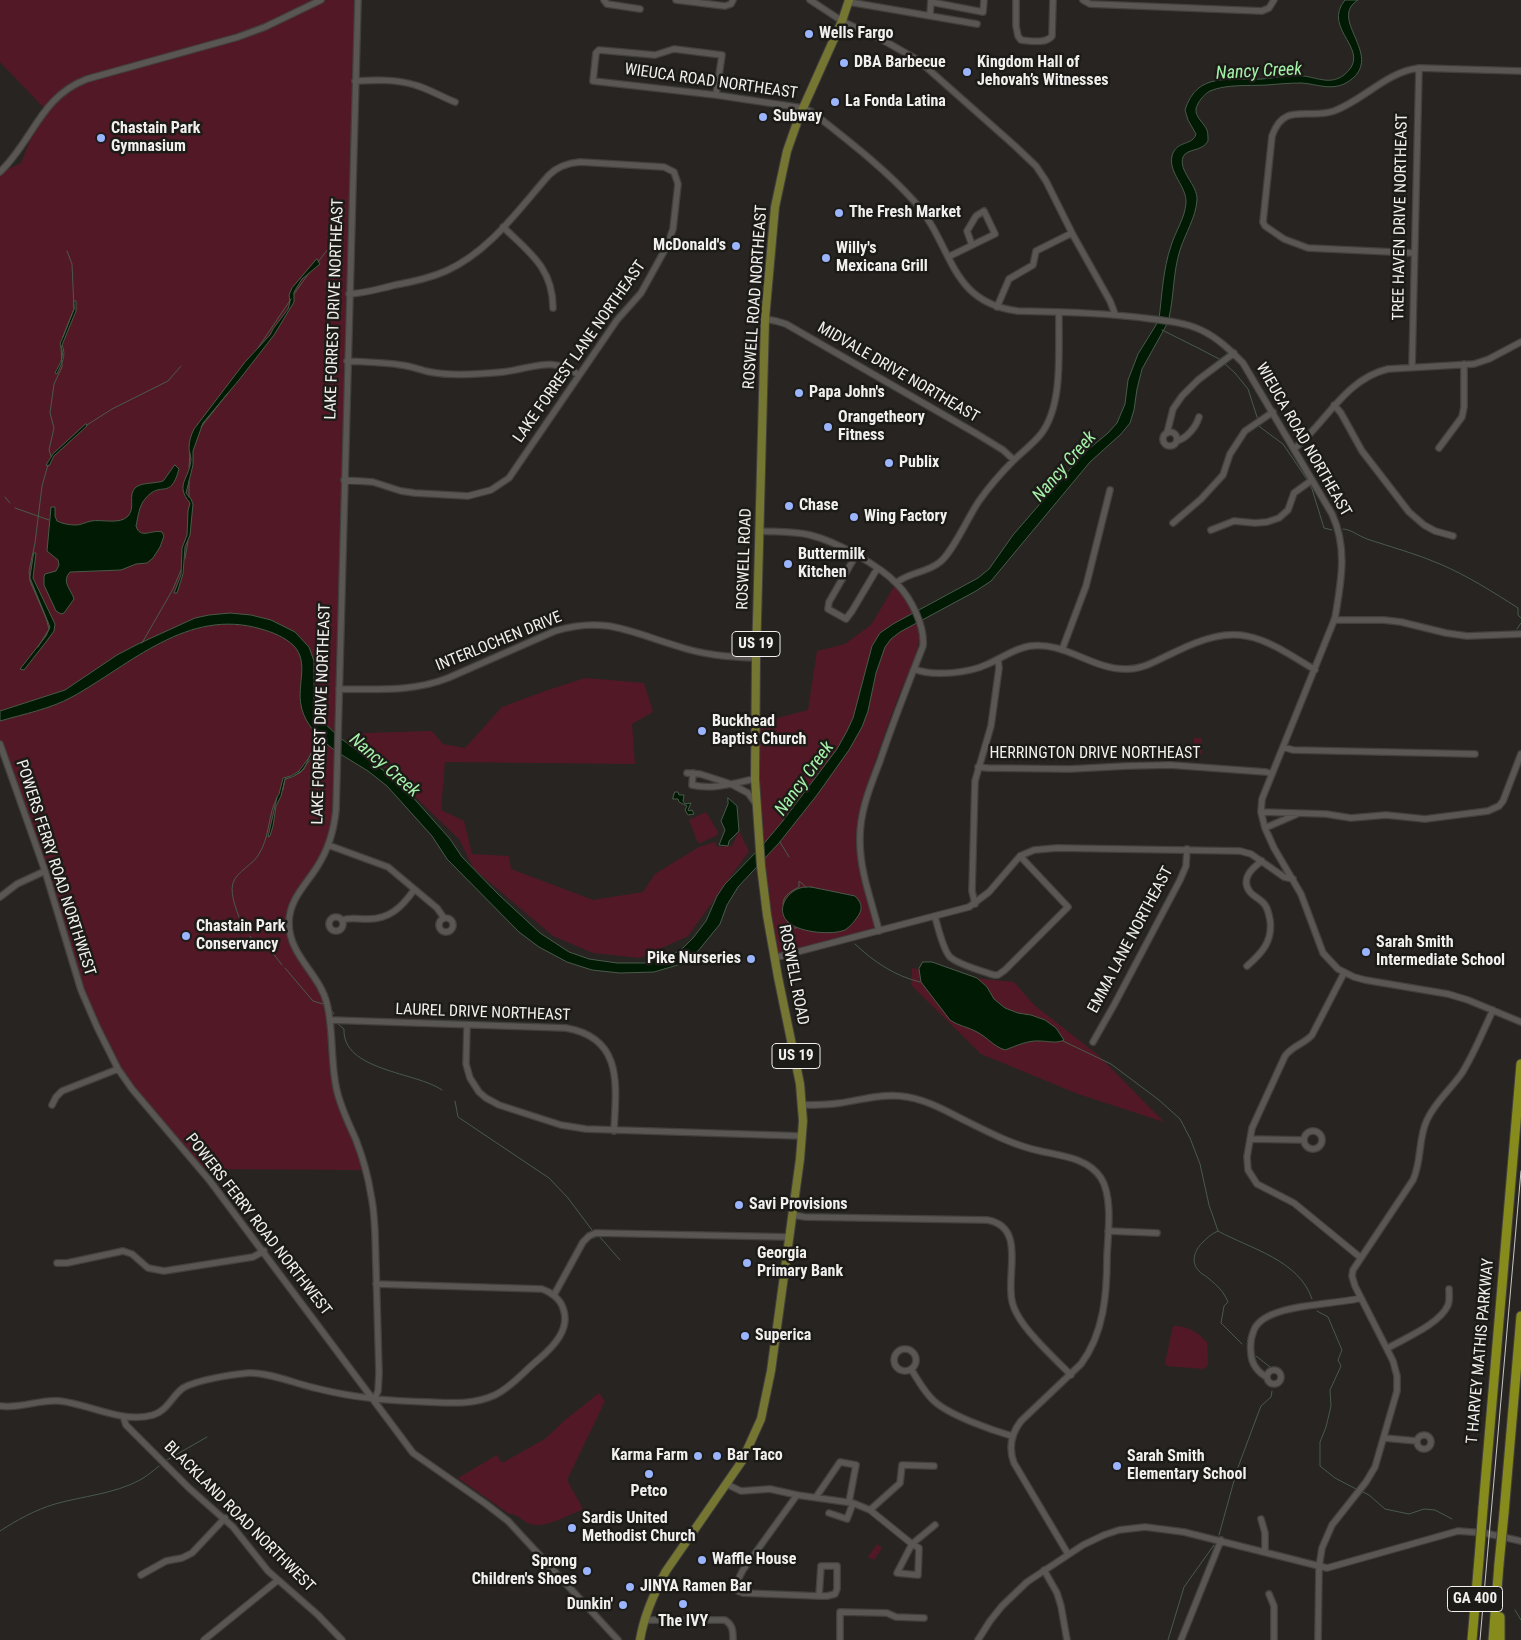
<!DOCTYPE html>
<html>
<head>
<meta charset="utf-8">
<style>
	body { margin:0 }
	canvas { display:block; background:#272421 }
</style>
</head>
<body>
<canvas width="1521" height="1640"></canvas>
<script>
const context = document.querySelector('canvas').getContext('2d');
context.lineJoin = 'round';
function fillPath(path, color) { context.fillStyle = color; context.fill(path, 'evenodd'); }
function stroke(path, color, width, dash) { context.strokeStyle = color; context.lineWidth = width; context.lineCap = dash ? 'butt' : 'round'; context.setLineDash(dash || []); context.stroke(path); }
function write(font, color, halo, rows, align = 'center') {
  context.font = font + ' "Roboto Condensed",sans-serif'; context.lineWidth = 5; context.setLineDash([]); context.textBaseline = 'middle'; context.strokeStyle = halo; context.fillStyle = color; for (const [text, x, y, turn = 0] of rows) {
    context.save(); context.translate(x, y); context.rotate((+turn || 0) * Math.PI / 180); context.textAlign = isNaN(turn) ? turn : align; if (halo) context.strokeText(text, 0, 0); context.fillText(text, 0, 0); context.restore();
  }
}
const green = new Path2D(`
	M0 0H313L315 2 322 0H357L334 809 331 846 288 913 287 939 321 988 328 1011 335 1088 366 1170 196 1169 119 1074 92 1023 54 894 0 749V173L21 163 40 116 45 109 0 62Z
	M895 585C906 598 918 618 919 636 920 651 907 676 901 690 890 717 881 745 871 773 866 788 860 804 858 820 854 857 866 893 875 929L777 955 766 888 757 777 758 716 777 718 808 710 817 651 845 644 871 625Z
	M585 678 644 683 653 712 632 724 635 764 445 762 441 810 464 821 472 854 509 856 511 869 593 900 643 892 655 874 699 847 715 842 717 847 732 846 739 831 749 851 688 936 640 958 593 953 553 936 474 869 459 839 362 746V733L432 731 443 744 465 748 502 707 545 691Z
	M1194 738H1202V754H1194Z
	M706 812 718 832V835L700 843H698L689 820Z
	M912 968 964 977 1014 982 1034 1005 1098 1055 1164 1122 1078 1094 981 1054 911 985Z
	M1173 1326C1188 1326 1196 1331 1207 1342L1208 1365 1203 1369 1167 1366 1165 1363Z
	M599 1393 605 1401 567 1480 583 1509C568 1515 546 1529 530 1524 522 1521 517 1513 509 1514L458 1478 497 1455 502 1463 545 1439 564 1421Z
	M877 1544 882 1548 874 1560 868 1557Z`);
const water = new Path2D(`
	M1345 0H1358C1326 20 1389 58 1346 83 1331 91 1317 84 1301 83 1290 83 1278 84 1267 85 1249 86 1226 84 1210 91 1204 94 1197 103 1196 109 1195 117 1204 123 1207 130 1208 133 1208 137 1208 141 1202 152 1187 148 1183 157 1178 171 1198 185 1197 200 1196 217 1185 234 1180 250 1173 272 1174 296 1169 318L1167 324 1142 369 1137 389 1134 410 1130 423 1121 434 1090 462 991 581 976 591 900 632 891 639 885 647 876 673 868 711 862 727 849 750 817 795 779 843 738 887 727 905 720 924 698 951 681 964 654 972 620 973 592 970 567 962 539 947 519 932 447 859 432 836 387 786 368 771 337 752 323 741 301 772 292 777 285 779 281 796 276 806 273 826 270 836 268 837 277 797 279 794 283 778 291 776 299 771 322 740C312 730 303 718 301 705 297 685 309 662 294 646 285 637 272 632 261 629 188 607 130 665 72 697 50 709 24 714 0 721V711L65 690 117 655 138 644 195 618 209 615 230 613 251 615 271 620 295 632 309 647 314 661V705L319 718 339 737 384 771 410 794 450 839 462 857 499 895 540 933 569 952 589 959 617 963H645L671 956 683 948 693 938 706 921 717 896 725 884 761 847 782 822 837 749 847 731 853 718 872 646 880 633 893 624 978 578 989 569 1013 535 1084 453 1108 433 1117 423 1125 404 1128 380 1138 354 1156 325 1159 319C1162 295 1163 269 1171 246 1175 232 1185 218 1186 203 1187 186 1168 173 1172 156 1176 140 1193 146 1196 134L1188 120 1185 110C1197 71 1230 81 1262 79 1276 78 1290 74 1304 76 1318 78 1331 85 1344 75 1375 50 1320 30 1345 0Z
	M317 259 320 264 302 279 294 292V302L274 335 239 380 203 423 193 451V465L186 493 191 499 193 504 190 535 185 547 183 574 177 593H174L181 575 182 548 187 535 188 511 190 503C174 484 190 479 191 459 191 456 189 452 189 448 189 441 191 435 194 429L245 362 270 335 273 329 288 309 290 302 289 295 292 288Z
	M74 301H76V311L62 345C67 356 61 364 57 374L55 373C60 363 66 356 60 344L74 309Z
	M86 424 87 426 54 456 49 466 46 465 53 454Z
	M175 465 179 469C170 502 161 479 145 499 139 506 138 517 136 526 140 540 152 529 162 532L164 536 160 547 153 558 147 563 136 564 121 570 70 572C61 582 71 589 74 599L64 613 61 614 56 611 44 585V577L45 574 56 571 59 565 58 560 47 551 51 507H55V516L57 521C63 524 70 525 76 525 81 525 86 522 91 521 102 519 120 525 128 516 136 508 127 495 136 487 144 482 154 484 163 481Z
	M34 553H36L33 578 55 624 54 631 46 642 24 670 20 669 46 636 50 627 30 578Z
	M675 792H678L679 795H684L683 801 685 804 691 803 688 810 689 811 692 810 694 814 688 815 685 810 687 806 679 802 678 799H673Z
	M728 798 737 806 739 831 729 841 728 846 719 845 725 830 721 821 728 804Z
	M811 887 855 896C863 904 863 910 856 919 853 923 847 930 842 931 828 935 797 932 787 921 776 909 787 892 800 888 803 887 808 887 811 887Z
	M923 962H932L977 978 987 987 994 999 1005 1008 1018 1013 1031 1015 1045 1020 1056 1028 1064 1040C1056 1044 1049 1041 1040 1041 1028 1040 1016 1046 1005 1050 993 1046 987 1037 977 1032 968 1027 959 1026 950 1020L921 982 919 969Z`);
const stream = new Path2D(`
	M318 262 328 249
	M294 294 309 273
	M1162 330 1200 349 1221 360
	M63 337 74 309 72 264 67 251
	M258 348 291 299
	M1224 363 1235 373 1248 389 1258 420
	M1259 424 1260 427 1283 444 1308 481
	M87 425 112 409 168 381 181 366
	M201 427 228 393
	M51 456 49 450 54 428 50 413 54 384 62 367 61 346
	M189 467 190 453
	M1310 485 1312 489 1324 528 1332 530
	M5 497 10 503
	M189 497V481
	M15 508 49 520
	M1343 529C1350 529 1359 536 1367 539 1391 547 1417 554 1440 564 1468 576 1493 592 1518 608V615L1521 618
	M185 559 188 541
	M1517 629 1521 623
	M142 643 173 589 181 570
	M38 647 49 629 46 618 30 581 29 571 35 543 42 486 48 465
	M294 776 304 769 312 751 320 739
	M283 790 285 779 288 778
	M780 842 789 857
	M783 904C783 895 792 891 799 887V881L806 887
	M788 922V925L792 928H796
	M245 931 243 928C239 915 229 896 233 883 237 871 253 865 259 854 270 837 268 813 277 798
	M250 936 255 943 272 952 282 965
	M855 944C874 962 895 976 920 982
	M285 968 313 1001 323 1004
	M332 1011 334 1014
	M338 1024 344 1029C342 1071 417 1072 442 1090
	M1063 1041 1111 1064 1159 1100 1180 1119 1190 1138 1200 1164 1209 1205 1218 1231C1251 1249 1299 1260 1312 1299
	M455 1101 458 1117 549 1178 568 1198 592 1230
	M1218 1231C1211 1234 1207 1238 1202 1243 1195 1250 1190 1262 1199 1271 1201 1274 1205 1275 1208 1278 1217 1285 1224 1292 1228 1302L1224 1306 1221 1323 1242 1344
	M599 1236 620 1260
	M1317 1311 1328 1317 1342 1350 1338 1360 1341 1366 1330 1390 1331 1406 1326 1427 1320 1442V1466L1335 1478 1356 1489
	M1256 1356 1270 1367
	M167 1460 207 1437
	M1363 1492 1369 1495 1385 1509 1409 1514 1424 1509 1435 1510 1452 1519
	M0 1531C17 1520 35 1510 55 1504 83 1496 114 1494 140 1480 147 1476 153 1471 159 1466
	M1219 1535 1237 1470 1256 1419 1261 1406 1271 1397 1272 1391
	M1515 1610 1521 1620
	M1168 1640 1184 1587 1214 1545`);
const minor = new Path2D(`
	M358 0 336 810C334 830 328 850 317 867 305 886 289 900 289 923 289 956 320 974 327 1004 334 1032 330 1062 337 1091 341 1108 349 1124 356 1140 363 1158 368 1176 371 1195 376 1218 375 1243 376 1267 377 1302 378 1338 379 1373L378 1391 374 1400
	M604 0 607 4 640 9
	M676 0 725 6 731 4 733 0
	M810 0 842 21 888 43 918 60 1015 146 1036 166 1046 181 1073 235 1110 301 1115 314
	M1016 0V26L1018 36 1021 40C1031 41 1046 44 1052 36L1053 0
	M1083 0 1090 4 1262 11 1269 8 1274 0
	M849 2 977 24
	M931 2 983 12 984 0
	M930 16 931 0
	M355 81C375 80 396 79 415 85 429 89 442 97 455 102
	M716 95 722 55 674 49 655 55 599 50 596 53 593 81 716 95 803 108 812 112C847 140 883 167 913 200 954 244 947 302 1018 311 1063 312 1108 313 1152 319 1169 321 1186 323 1201 330 1218 338 1230 350 1243 363L1332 514C1348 548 1341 582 1335 618L1262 799 1261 812 1265 828 1274 848 1301 894 1323 953 1338 969 1354 977 1365 980 1448 994 1468 1000 1521 1022
	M0 172C34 139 40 97 87 79L238 37 265 27 321 0
	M503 227C529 252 553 268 553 308
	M1414 253 1308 248 1284 239 1265 226 1263 222 1272 136C1284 101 1309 120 1334 111 1364 100 1386 72 1419 68L1521 71
	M948 257 995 234 984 211 976 216 967 231 972 245
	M997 307 1009 279 1033 265 1036 251 1072 233
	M765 319 776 321 786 324 977 434 1003 450 1014 460
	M347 361C365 362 383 362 401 365 411 366 420 370 430 372 450 376 483 374 503 372 531 369 552 355 579 375
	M1412 367 1419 68
	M1334 405 1341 413 1362 451 1409 512 1424 525 1435 531 1453 536
	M1163 439a7 7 0 1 1 14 0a7 7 0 1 1-14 0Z
	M1167 433 1173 409 1182 396 1198 380 1234 353
	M1177 441C1187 438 1196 427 1199 417
	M1439 448 1462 417 1464 407V364
	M1294 449C1326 423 1345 379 1388 369L1474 364 1489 359 1521 342
	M344 480 373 482 401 491 415 493 468 496 491 490 509 478 617 320 641 293 667 246 673 229 678 184 674 172 664 167 580 162C568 163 558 166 549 175 518 210 490 251 446 271 430 278 412 282 395 285 380 289 364 293 349 294
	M1173 523 1201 499 1223 475 1230 454 1245 431 1273 412
	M1211 530 1234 521 1255 523 1267 522 1279 518 1288 510 1294 493 1312 480
	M760 531C777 532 794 531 810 535 835 541 879 565 897 584 911 598 925 626 923 646 908 684 893 722 880 761 870 787 859 813 860 842 860 872 872 902 879 931
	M856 555 829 602 828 609 846 619 852 611 877 569
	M896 583C909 572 927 573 940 562 953 552 968 517 979 501 989 487 1001 473 1013 461 1022 452 1033 444 1041 434 1064 404 1058 349 1059 312
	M1334 620H1384L1401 622 1446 633 1467 636 1521 634
	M1062 650 1086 586 1110 490
	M914 669C934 677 969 673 988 664 1002 658 1015 648 1030 646 1063 641 1092 669 1125 669 1143 670 1159 659 1175 652 1238 621 1259 635 1315 670
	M339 689C376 689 413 692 448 678L555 631C605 616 630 632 677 646 703 655 729 657 756 658
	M0 744 45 871 81 990 97 1027 118 1069 132 1089 210 1181 413 1453 486 1504 508 1521 618 1640
	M1283 747 1293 750 1475 754
	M978 767 988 768 1070 769 1127 766 1170 765 1266 772 1272 774
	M687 773 700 774 728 783
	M693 773 692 785C713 790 734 783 755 779
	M731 784 748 793 756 804
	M1261 812 1326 814 1351 818 1386 815 1425 819 1488 811 1499 806 1503 801 1521 754
	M1265 828 1297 814
	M328 845 388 867 437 908 444 918
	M0 897 17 884 45 871
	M975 904 972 891 975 781 991 726 999 668 998 659
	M329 924a7 7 0 1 1 14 0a7 7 0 1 1-14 0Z
	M935 917C938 927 943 950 950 957 959 965 982 971 994 975H998L1005 970 1068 907 1020 856
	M439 925a7 7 0 1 1 14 0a7 7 0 1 1-14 0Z
	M342 920C351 917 358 919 366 919 389 920 402 907 414 890
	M774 958 969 907 989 892 1020 856 1034 850 1057 848 1240 851 1251 854 1284 877 1293 879
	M1247 966C1262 953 1273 941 1270 920 1269 915 1268 909 1265 905 1261 899 1254 897 1250 892 1240 879 1252 868 1262 861
	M1344 973 1312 1035C1304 1044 1292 1046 1285 1056L1252 1128 1247 1157 1248 1170 1257 1184 1294 1203 1361 1258
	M330 1020 566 1028C624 1038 616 1086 614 1131
	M467 1025 466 1064 470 1078 479 1092 486 1098 499 1105 561 1125 586 1129 802 1136
	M1093 1042 1114 1005 1180 880 1186 866 1187 849
	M52 1105 56 1097 62 1091 118 1069
	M802 1105C815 1105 828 1105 840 1103 860 1100 880 1094 900 1096 922 1098 941 1108 960 1118 986 1131 1012 1145 1040 1151 1062 1156 1088 1158 1101 1178 1113 1197 1108 1234 1107 1256 1107 1294 1104 1333 1081 1364L1021 1421C1011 1434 1008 1447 1014 1463L1068 1554
	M1304 1140a9 9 0 1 1 18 0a9 9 0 1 1-18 0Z
	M1250 1139 1304 1140
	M793 1215 805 1217 987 1220C1023 1226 1009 1266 1011 1292 1011 1299 1013 1307 1017 1314 1026 1332 1055 1359 1071 1375
	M1108 1231 1157 1233
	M57 1263H67L123 1251 132 1254 148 1268 164 1271 253 1257 264 1251
	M554 1295 583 1242 589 1236 596 1233 790 1237
	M1388 1348C1405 1338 1440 1324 1448 1305 1450 1300 1449 1294 1449 1289
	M894 1360a11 11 0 1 1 22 0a11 11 0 1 1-22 0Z
	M911 1369C918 1380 924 1392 934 1401 949 1415 991 1430 1012 1436
	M1267 1377a7 7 0 1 1 14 0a7 7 0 1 1-14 0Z
	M1267 1377C1258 1373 1251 1363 1251 1353 1250 1346 1251 1337 1254 1330 1265 1303 1336 1305 1361 1298
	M0 1406C20 1409 40 1399 60 1401 89 1404 123 1424 153 1415 167 1411 172 1396 183 1388 196 1380 234 1374 249 1373 268 1372 296 1384 315 1388 354 1398 388 1401 428 1402 451 1403 473 1405 495 1395 512 1387 524 1371 539 1359 553 1347 571 1329 563 1308 560 1299 551 1292 542 1289L376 1284
	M123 1416 126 1425 189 1488 233 1527 268 1571 318 1615 342 1640
	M1417 1442a7 7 0 1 1 14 0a7 7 0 1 1-14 0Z
	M1384 1438 1417 1441
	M726 1484 741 1491 770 1489 797 1495 853 1503 870 1510 912 1544 919 1548 918 1575 897 1573 912 1544 935 1525
	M797 1495 743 1570C739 1578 735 1583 738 1591L743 1593 819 1596H827L835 1594 837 1589V1566H821L819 1596
	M816 1497 840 1462 856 1465 849 1502
	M870 1510 900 1483 902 1465 934 1466
	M829 1513 847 1519 853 1503
	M1261 1519 1265 1533V1552
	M1044 1570 1057 1593 1061 1606 1067 1640
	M141 1575 166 1561 182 1558 192 1553 225 1518
	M1269 1594 1274 1606V1640
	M645 1620H725C733 1625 733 1631 733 1640
	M204 1640 278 1580
	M840 1640V1612L887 1613 896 1617 924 1618
	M978 1640 990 1621 1002 1606 1027 1582 1083 1545 1104 1535 1119 1530 1145 1527 1184 1532 1327 1568 1458 1531 1485 1533 1521 1541
	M1181 1640 1221 1540
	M1318 1640 1319 1567 1322 1548 1332 1525 1366 1482 1375 1467 1397 1391V1376L1393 1361 1355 1286 1352 1276 1353 1270 1413 1180C1422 1161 1418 1138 1427 1120 1435 1102 1451 1089 1462 1073 1474 1054 1483 1031 1493 1010`);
const major = new Path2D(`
	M640 1640C644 1615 654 1593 666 1571L742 1461 761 1419 771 1371 800 1159 803 1121 800 1084 778 977 767 915 761 866 755 779 756 658 765 319 775 207 787 151 799 117 842 21 849 0`);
const highway = new Path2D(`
	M1483 1508 1521 1064
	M1504 1513 1521 1316
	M1472 1640 1479 1559
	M1493 1640 1499 1564
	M1500 1640V1617`);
const rail = new Path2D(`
	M1480 1640 1521 1171`);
const highwayBridge = new Path2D(`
	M1479 1559 1483 1508
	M1499 1564 1504 1513`);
const markers = [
	[809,34,5,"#9ab5fd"],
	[844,63,5,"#9ab5fd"],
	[967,72,5,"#9ab5fd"],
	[835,102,5,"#9ab5fd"],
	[763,117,5,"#9ab5fd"],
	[101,138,5,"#9ab5fd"],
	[839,213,5,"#9ab5fd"],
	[736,246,5,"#9ab5fd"],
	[826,258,5,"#9ab5fd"],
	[799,393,5,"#9ab5fd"],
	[828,427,5,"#9ab5fd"],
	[889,463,5,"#9ab5fd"],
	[789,506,5,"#9ab5fd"],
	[854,517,5,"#9ab5fd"],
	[788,564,5,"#9ab5fd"],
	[702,731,5,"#9ab5fd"],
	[186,936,5,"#9ab5fd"],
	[1366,952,5,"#9ab5fd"],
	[751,959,5,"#9ab5fd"],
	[739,1205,5,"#9ab5fd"],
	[747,1263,5,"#9ab5fd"],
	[745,1336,5,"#9ab5fd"],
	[698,1456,5,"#9ab5fd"],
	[717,1456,5,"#9ab5fd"],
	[1117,1466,5,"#9ab5fd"],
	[649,1474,5,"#9ab5fd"],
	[572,1528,5,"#9ab5fd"],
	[702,1560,5,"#9ab5fd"],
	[587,1571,5,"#9ab5fd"],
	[630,1587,5,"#9ab5fd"],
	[683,1604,5,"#9ab5fd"],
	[623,1605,5,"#9ab5fd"]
];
const shields = [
	[756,644,48],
	[796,1056,48],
	[1475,1599,55]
];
const shieldNames = [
	["US 19",756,644],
	["US 19",796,1056],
	["GA 400",1475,1599]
];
const poiNames = [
	["Wells Fargo",819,34],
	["DBA Barbecue",854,63],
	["Kingdom Hall of",977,63],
	["Jehovah’s Witnesses",977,81],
	["La Fonda Latina",845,102],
	["Subway",773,117],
	["Chastain Park",111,129],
	["Gymnasium",111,147],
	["The Fresh Market",849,213],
	["McDonald's",726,246,"right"],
	["Willy's",836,249],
	["Mexicana Grill",836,267],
	["Papa John's",809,393],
	["Orangetheory",838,418],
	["Fitness",838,436],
	["Publix",899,463],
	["Chase",799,506],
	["Wing Factory",864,517],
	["Buttermilk",798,555],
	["Kitchen",798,573],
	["Buckhead",712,722],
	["Baptist Church",712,740],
	["Chastain Park",196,927],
	["Conservancy",196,945],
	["Sarah Smith",1376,943],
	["Intermediate School",1376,961],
	["Pike Nurseries",741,959,"right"],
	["Savi Provisions",749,1205],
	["Georgia",757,1254],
	["Primary Bank",757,1272],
	["Superica",755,1336],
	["Karma Farm",688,1456,"right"],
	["Bar Taco",727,1456],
	["Sarah Smith",1127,1457],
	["Elementary School",1127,1475],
	["Petco",649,1492,"center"],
	["Sardis United",582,1519],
	["Methodist Church",582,1537],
	["Waffle House",712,1560],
	["Sprong",577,1562,"right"],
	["Children's Shoes",577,1580,"right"],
	["JINYA Ramen Bar",640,1587],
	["Dunkin'",613,1605,"right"],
	["The IVY",683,1622,"center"]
];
const streetNames = [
	["WIEUCA ROAD NORTHEAST",711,82,8],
	["TREE HAVEN DRIVE NORTHEAST",1401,217,-89],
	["ROSWELL ROAD NORTHEAST",756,297,-86],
	["LAKE FORREST DRIVE NORTHEAST",335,309,-88],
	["LAKE FORREST LANE NORTHEAST",580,352,-55],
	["MIDVALE DRIVE NORTHEAST",898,373,30],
	["WIEUCA ROAD NORTHEAST",1303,440,60],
	["ROSWELL ROAD",745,559,-88],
	["INTERLOCHEN DRIVE",499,642,-22],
	["LAKE FORREST DRIVE NORTHEAST",322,714,-88],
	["HERRINGTON DRIVE NORTHEAST",1095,754],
	["POWERS FERRY ROAD NORTHWEST",55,868,72],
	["EMMA LANE NORTHEAST",1131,940,-62],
	["ROSWELL ROAD",793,975,79],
	["LAUREL DRIVE NORTHEAST",483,1013,2],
	["POWERS FERRY ROAD NORTHWEST",258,1225,52],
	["T HARVEY MATHIS PARKWAY",1481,1351,-85],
	["BLACKLAND ROAD NORTHWEST",239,1517,45]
];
const waterNames = [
	["Nancy Creek",1259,72,-3],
	["Nancy Creek",1065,467,-49],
	["Nancy Creek",384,766,41],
	["Nancy Creek",805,779,-54]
];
fillPath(green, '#531825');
fillPath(water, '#011a04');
stroke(water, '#495a4a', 1);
stroke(stream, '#495a4a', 1);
stroke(minor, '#42403c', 8);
stroke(major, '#42403c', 10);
stroke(highway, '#42403c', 11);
stroke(minor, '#595653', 5.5);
stroke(major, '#747631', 8);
stroke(highway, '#868b1b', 9);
stroke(rail, '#c8c7c5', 1);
stroke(highwayBridge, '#42403c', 11, []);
stroke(highwayBridge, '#868b1b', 9);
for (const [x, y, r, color] of markers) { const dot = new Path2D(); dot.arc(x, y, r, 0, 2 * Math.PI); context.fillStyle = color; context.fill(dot); stroke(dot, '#1d1b18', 2); }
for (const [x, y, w] of shields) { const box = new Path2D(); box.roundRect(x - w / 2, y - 12.5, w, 25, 4); context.fillStyle = '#1d1b18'; context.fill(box); stroke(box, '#f1f0ee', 1); }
write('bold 15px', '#f1f0ee', null, shieldNames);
write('bold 16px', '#f1f0ee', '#1d1b18', poiNames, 'left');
write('16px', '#f1f0ee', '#1d1b18', streetNames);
write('italic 18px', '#a5f2aa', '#1d1b18', waterNames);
</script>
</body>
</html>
